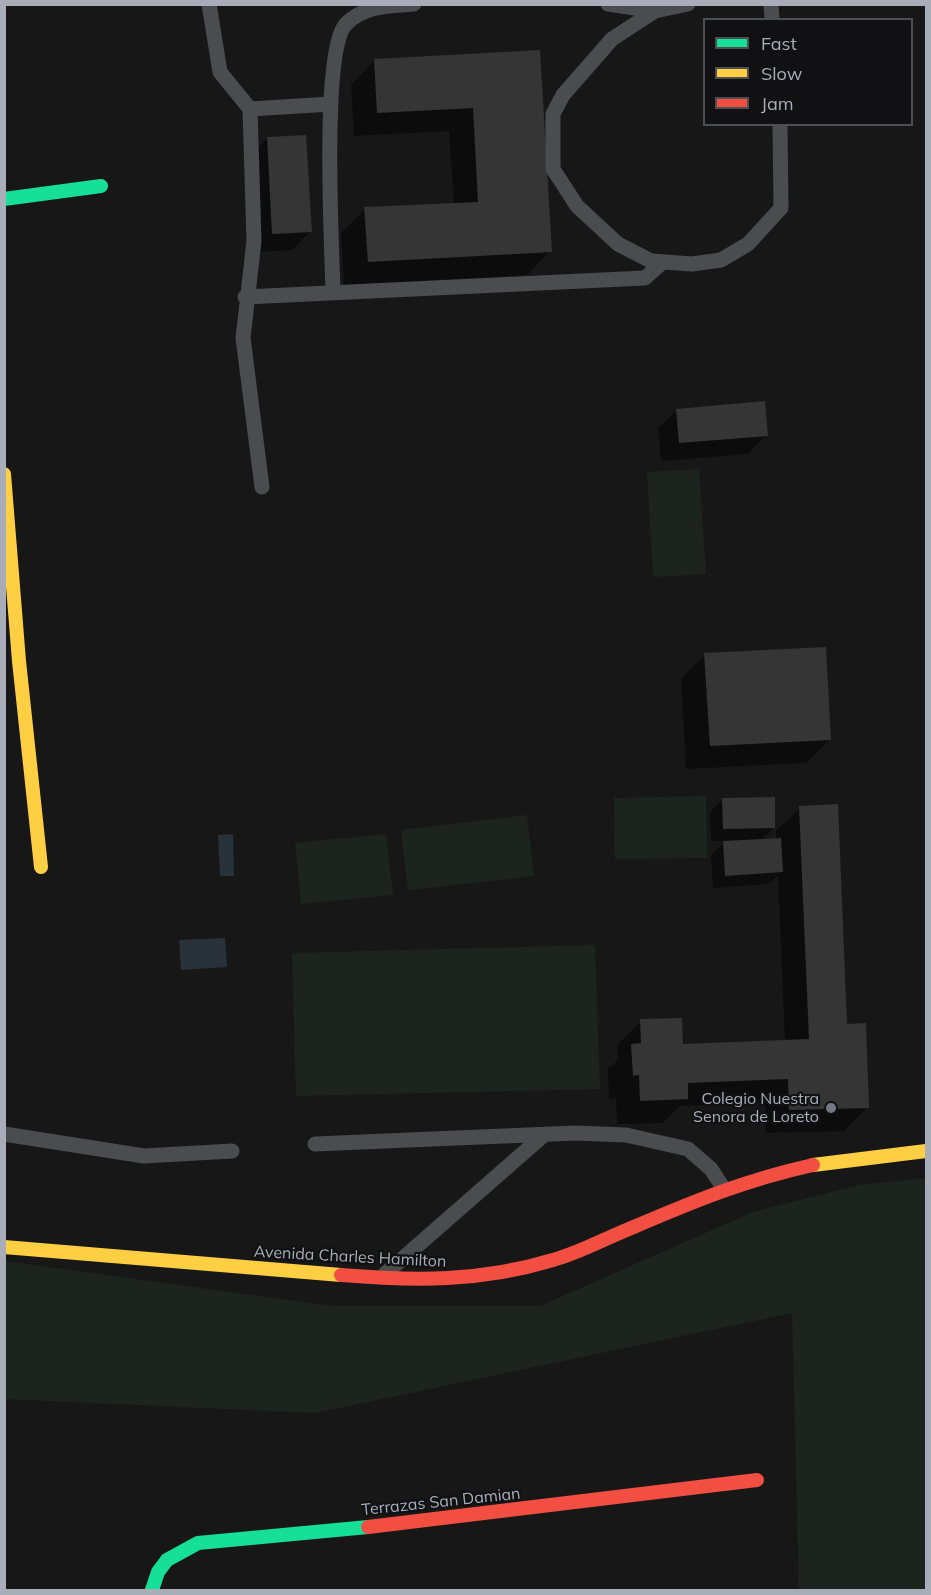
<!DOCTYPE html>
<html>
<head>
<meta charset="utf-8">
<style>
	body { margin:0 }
	#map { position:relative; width:931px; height:1595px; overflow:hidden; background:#171717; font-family:Mulish,sans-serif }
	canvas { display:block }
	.frame { position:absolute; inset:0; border:6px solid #a8adb8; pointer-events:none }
	.legend { position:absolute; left:703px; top:18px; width:210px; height:108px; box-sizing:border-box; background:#111113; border:2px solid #4d4f55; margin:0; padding:8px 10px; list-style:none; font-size:18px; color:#a8adb8 }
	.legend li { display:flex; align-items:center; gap:12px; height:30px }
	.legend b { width:30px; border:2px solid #4d4f55 }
</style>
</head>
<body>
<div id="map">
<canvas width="931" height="1595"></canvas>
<div class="frame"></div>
<ul class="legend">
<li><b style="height:8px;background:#16e098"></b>Fast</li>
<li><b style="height:8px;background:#ffcf43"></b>Slow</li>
<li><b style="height:8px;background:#f24e42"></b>Jam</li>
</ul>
</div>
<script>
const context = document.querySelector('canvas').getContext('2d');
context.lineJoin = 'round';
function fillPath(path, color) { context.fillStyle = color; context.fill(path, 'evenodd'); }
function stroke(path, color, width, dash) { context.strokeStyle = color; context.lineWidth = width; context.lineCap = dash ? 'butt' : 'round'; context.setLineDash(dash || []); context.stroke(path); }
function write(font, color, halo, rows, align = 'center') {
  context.font = font + ' Mulish,sans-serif'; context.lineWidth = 4.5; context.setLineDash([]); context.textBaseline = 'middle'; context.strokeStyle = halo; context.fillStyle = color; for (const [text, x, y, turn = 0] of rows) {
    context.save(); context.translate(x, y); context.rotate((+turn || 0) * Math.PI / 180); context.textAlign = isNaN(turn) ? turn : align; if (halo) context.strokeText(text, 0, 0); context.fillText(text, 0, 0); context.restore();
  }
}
const green = new Path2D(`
	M699 469 706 574 653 577 647 472Z
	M706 796 707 858 615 859 614 798Z
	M527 815 534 876 408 890 401 830Z
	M386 834 393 895 301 904 295 843Z
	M595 945 600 1089 296 1096 292 953Z
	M926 1178V1590H799L792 1313 315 1413 5 1399V1261L332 1306H540L753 1212 860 1185Z`);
const water = new Path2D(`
	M233 834 234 876H220L218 835Z
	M225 938 227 967 181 970 179 940Z`);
const shadow = new Path2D(`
	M539 51 550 251 527 275 344 285 341 233 365 209 454 204 449 131 354 136 351 84 375 60Z
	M267 139 310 232 292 250 254 252 249 157Z
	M677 410 766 435 748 454 661 461 658 428Z
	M705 655 829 740 806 763 686 769 681 678Z
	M722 800 774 828 761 840 776 839V831L800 808 846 1025 868 1107 844 1131 766 1133 765 1102 680 1106 663 1123 617 1124 616 1098 609 1099 608 1069 618 1060 617 1045 641 1021 682 1045 785 1042 778 875 769 884 713 888 711 855 725 841H711L710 812Z`);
const building = new Path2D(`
	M540 50 552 252 368 262 364 207 478 202 473 108 377 113 374 59Z
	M306 135 312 232 272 234 267 137Z
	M765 401 768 436 679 443 676 409Z
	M826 647 831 740 710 746 704 653Z
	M775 797V828L723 829 722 798Z
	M838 804 847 1024 866 1023 869 1108 789 1110 788 1079 688 1083V1099L640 1101 639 1075 633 1076 631 1044 641 1043 640 1019 682 1018 683 1044 809 1039 799 806Z
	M781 838 783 872 725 876 723 841Z`);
const lane = new Path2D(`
	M209 4 220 72 250 109
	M608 4 655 11 688 4
	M771 4 772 20
	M655 11 612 39 563 95 553 114V169L577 206 618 244 651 261 692 264 721 260 748 244 781 208 780 124
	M333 292C332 248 321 50 346 24 364 5 390 6 414 4
	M245 297 645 278 663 262
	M262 487 243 338 254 241 250 109 331 104
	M4 1134 144 1156 232 1151
	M315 1144 575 1133 626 1135 688 1149 711 1169 724 1189
	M385 1274 545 1134`);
const fast = new Path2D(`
	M4 199 101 186
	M152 1590 158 1572 167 1560 198 1543 368 1527`);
const slow = new Path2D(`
	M4 474 19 661 41 867
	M813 1165 926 1151
	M4 1247 341 1275`);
const jam = new Path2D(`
	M341 1275C415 1281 480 1282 553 1260 579 1253 604 1239 629 1229 692 1202 745 1180 813 1165
	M368 1527 757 1480`);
const markers = [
	[831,1108,6,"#757880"]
];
const poiNames = [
	["Colegio Nuestra",819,1099],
	["Senora de Loreto",819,1117]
];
const streetNames = [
	["Avenida Charles Hamilton",350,1257,3],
	["Terrazas San Damian",441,1502,-6]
];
fillPath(green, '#1d241e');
fillPath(water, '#2a3239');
fillPath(shadow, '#0007');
fillPath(building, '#353536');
stroke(lane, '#4b4c50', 15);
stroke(fast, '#16e098', 14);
stroke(slow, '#ffcf43', 14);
stroke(jam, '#f24e42', 14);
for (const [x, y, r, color] of markers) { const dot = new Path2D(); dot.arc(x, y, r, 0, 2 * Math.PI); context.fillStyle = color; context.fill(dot); stroke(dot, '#111113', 2); }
write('16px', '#a8adb8', '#111113', poiNames, 'right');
write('16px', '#a8adb8', '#111113', streetNames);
</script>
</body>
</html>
